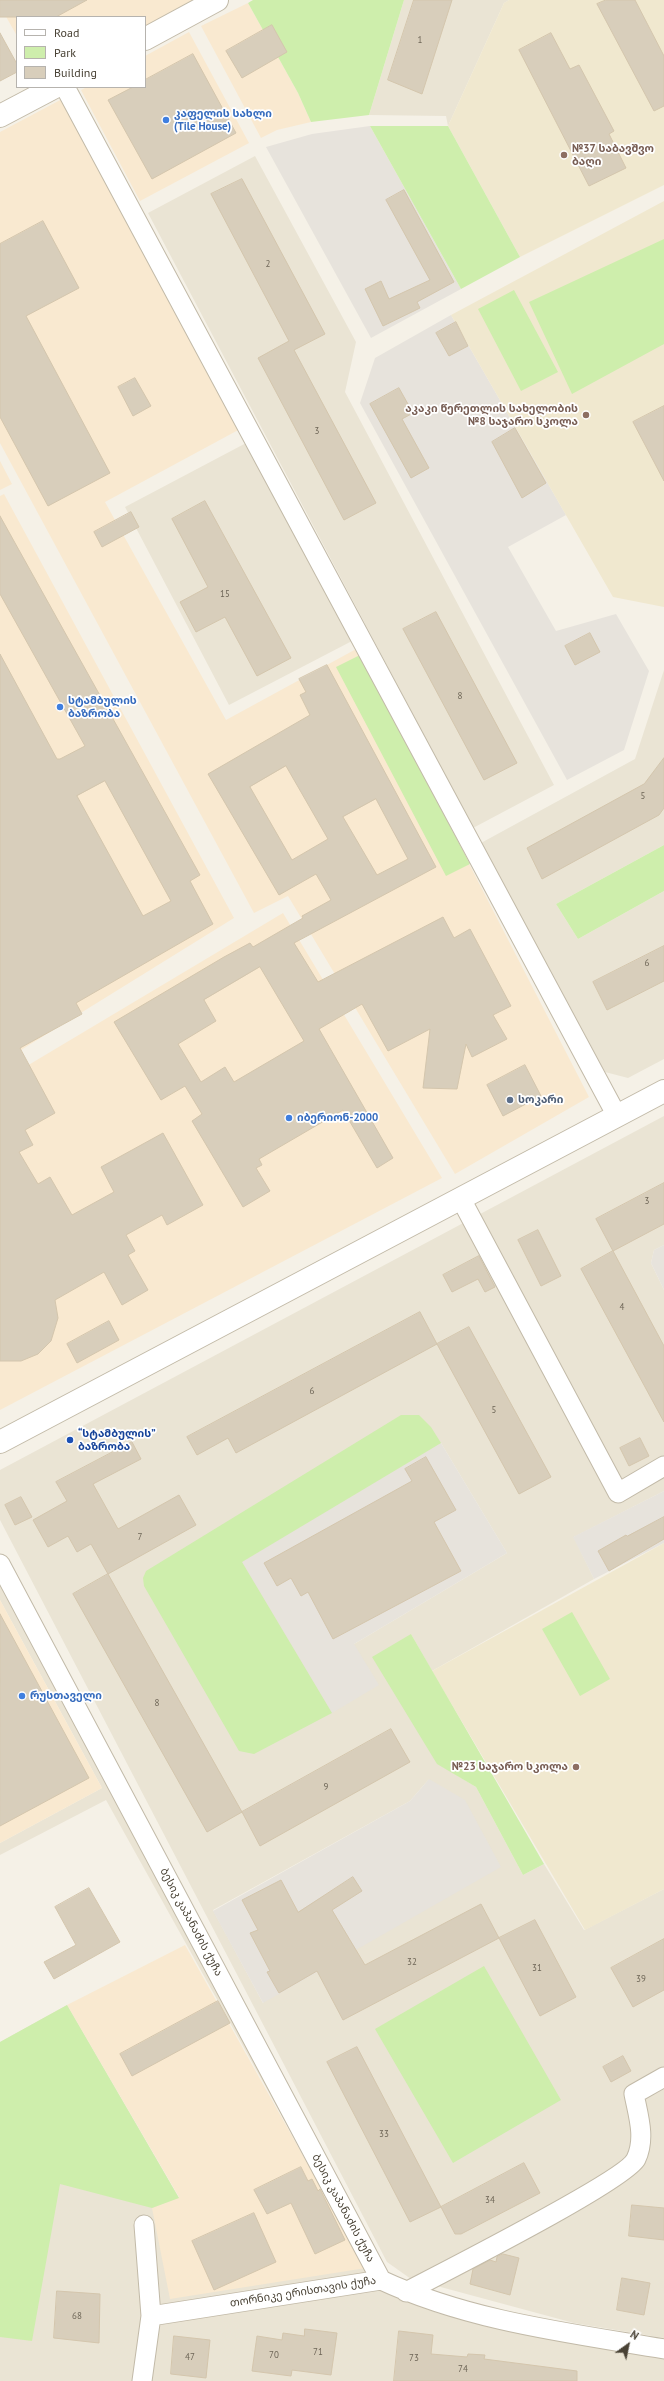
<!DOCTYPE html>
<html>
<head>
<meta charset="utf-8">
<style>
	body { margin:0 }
	#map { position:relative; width:664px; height:2381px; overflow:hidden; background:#f5f1e7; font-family:"PT Sans",sans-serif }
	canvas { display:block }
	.legend { position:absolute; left:16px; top:16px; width:130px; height:72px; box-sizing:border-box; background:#fff; border:1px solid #b6b3ae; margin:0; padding:5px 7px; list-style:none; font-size:12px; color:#494235 }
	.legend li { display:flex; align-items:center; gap:8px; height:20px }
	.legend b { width:20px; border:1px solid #b6b3ae }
	.north { position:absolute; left:608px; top:2325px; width:40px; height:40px; -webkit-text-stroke:3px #fff; paint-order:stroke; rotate:33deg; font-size:11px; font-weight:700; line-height:16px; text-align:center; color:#494235 }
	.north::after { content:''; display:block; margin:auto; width:14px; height:18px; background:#494235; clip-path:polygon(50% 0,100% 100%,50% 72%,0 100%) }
</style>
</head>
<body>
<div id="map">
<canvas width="664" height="2381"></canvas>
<ul class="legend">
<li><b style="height:5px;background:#fff"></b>Road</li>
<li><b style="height:11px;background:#ceeeac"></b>Park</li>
<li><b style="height:11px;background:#d8cebb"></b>Building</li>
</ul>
<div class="north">N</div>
</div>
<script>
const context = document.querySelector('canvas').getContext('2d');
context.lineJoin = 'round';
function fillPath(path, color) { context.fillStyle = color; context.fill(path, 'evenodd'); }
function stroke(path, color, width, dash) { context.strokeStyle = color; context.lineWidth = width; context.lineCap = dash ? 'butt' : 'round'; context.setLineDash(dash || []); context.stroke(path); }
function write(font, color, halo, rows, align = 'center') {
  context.font = font + ' "PT Sans","Noto Sans Georgian",sans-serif'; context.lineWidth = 3.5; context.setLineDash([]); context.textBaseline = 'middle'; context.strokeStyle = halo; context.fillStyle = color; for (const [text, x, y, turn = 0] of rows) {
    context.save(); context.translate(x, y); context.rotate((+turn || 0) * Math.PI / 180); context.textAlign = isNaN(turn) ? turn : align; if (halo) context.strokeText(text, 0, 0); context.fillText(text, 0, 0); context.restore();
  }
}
const residential = new Path2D(`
	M404 0H509L504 3 448 126 446 116 369 115Z
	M255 156 356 342 345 392 554 785 473 828 148 213Z
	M248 442 352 641 229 705 125 507Z
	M664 670V845L556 904 578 939 664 891V1059L628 1078 605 1072 481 843 635 759Z
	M664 1116V1245L654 1250 651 1263 664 1290V1491L574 1537 594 1579 432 1671 411 1634 437 1763 476 1787 523 1875 544 1864 584 1930 664 1889V2338L574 2323 411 2279 387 2262 0 1520V1470ZM441 1443 507 1553 354 1644ZM429 1779 263 2003 213 1910 410 1801Z
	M0 1583 380 2290 437 2313 664 2354V2381H0V2042L67 2005 179 2198 366 2267 106 1800 0 1855V1843L102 1788 0 1600Z`);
const commercial = new Path2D(`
	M0 0H199L145 30V17H17V36L0 6Z
	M248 3 298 93 311 122 277 130 261 138 201 26Z
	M189 32 249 143 140 201 81 90 87 87H145V56Z
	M64 98 242 428 105 502 226 720 358 648 589 1097 455 1174 288 896 254 913 0 443V132Z
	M0 461 12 484 0 490Z
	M4 494 234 918 0 1063V496Z
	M283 913 442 1178 0 1410V1082Z
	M0 1600 102 1788 0 1843Z
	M185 1945 366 2268 170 2299 152 2208 179 2197 67 2005Z`);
const industrial = new Path2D(`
	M370 126 461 289 371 338 266 147 312 134Z
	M451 315 566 515 508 547 556 631 616 614 649 671 624 750 567 780 360 403 375 358Z
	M664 1245V1290L651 1263 654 1250Z
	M441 1443 507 1553 354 1644 379 1685 332 1713 242 1562Z
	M664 1491V1543L594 1579 573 1537Z
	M429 1779 465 1800 501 1867 263 2003 213 1911 410 1801Z`);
const education = new Path2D(`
	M509 0H664V185L520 257 448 126 504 3Z
	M664 201V607L613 597 451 315Z
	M664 1543V1889L585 1930 432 1671Z`);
const green = new Path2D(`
	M253 0H404L369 115 311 122 298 93 248 3Z
	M370 126H448L520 257 461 289Z
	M664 239V344L572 394 529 302Z
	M514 290 558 372 521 391 478 309Z
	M360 655 470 864 446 876 336 667Z
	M664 845V891L578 939 556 904Z
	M401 1415H419L431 1427 441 1443 242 1562 332 1713 254 1754 239 1751 144 1586 143 1578 146 1571Z
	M572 1612 610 1679 580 1696 542 1629Z
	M411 1634 544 1864 523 1875 476 1787 437 1764 372 1657Z
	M484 1966 561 2100 453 2163 375 2029Z
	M67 2005 179 2198 152 2208 60 2184 32 2341 0 2337V2042Z`);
const building = new Path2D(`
	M0 0H87L56 17H0Z
	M414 0H452L422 94 388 80Z
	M606 0H635L664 56V106L654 111 597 4Z
	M272 25 287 52 242 78 226 51Z
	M0 33 17 64V72L0 81Z
	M551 33 570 69 579 65 614 131 609 134 626 168 589 186 519 50Z
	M193 54 236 133 152 179 108 100 133 87H145V80Z
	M242 179 325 334 294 350 376 503 344 520 258 358 289 341 211 194Z
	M404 190 454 282 417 302 420 308 383 326 365 289 381 281 389 299 430 280 386 200Z
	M43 221 79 288 26 316 110 473 48 506 0 417V244Z
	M456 322 468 346 449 356 436 333Z
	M135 378 151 406 133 416 118 387Z
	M399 388 413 413 402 419 429 468 411 478 370 404Z
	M664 406V481L633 422Z
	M515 428 546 483 522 498 492 442Z
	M205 501 291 658 257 676 225 617 196 632 180 602 208 587 172 519Z
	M131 512 139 527 102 547 94 532Z
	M0 516 200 875 190 881 213 924 76 1003 82 1014 20 1048 55 1113 25 1130 33 1145 19 1152 38 1184 50 1177 72 1215 114 1192 101 1167 163 1133 203 1205 167 1225 162 1215 126 1235 135 1251 128 1255 148 1290 122 1305 104 1272 55 1300 58 1318 51 1341 38 1354 21 1361H0V654L57 759H60L85 746 0 594ZM105 781 171 901 143 916 77 796Z
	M436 612 517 763 484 780 403 629Z
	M590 633 600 652 575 665 565 646Z
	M327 665 436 867 294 943 318 982 443 917 454 938 470 929 511 1006 493 1015 507 1039 472 1057 466 1044 457 1089 423 1088 430 1029 388 1051 362 1004 319 1029 393 1158 377 1168 343 1110 259 1159 262 1165 256 1168 270 1191 243 1207 192 1121 202 1114 185 1086 161 1100 114 1022 224 957 250 943 253 947 303 918 302 916 331 900 316 874 279 895 208 774 310 715 300 695 306 692 299 679ZM286 766 328 839 292 860 250 787ZM376 799 408 859 377 875 343 817ZM260 967 304 1041 234 1082 225 1067 201 1082 178 1044 216 1021 204 1000Z
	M664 758V808L659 815 542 879 527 848 644 784Z
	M664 946V981L607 1010 593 982Z
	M525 1065 541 1096 503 1116 487 1085Z
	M664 1183V1224L613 1251 596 1219Z
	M538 1230 561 1276 541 1286 518 1240Z
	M613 1251 664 1346V1422L581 1269Z
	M479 1256 495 1287 485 1292 478 1279 452 1292 443 1275Z
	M420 1312 437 1344 236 1453 228 1438 197 1455 187 1437Z
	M109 1321 119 1340 77 1363 67 1344Z
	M469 1327 551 1477 519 1494 437 1344Z
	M640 1438 649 1456 629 1466 620 1448Z
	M132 1442 141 1459 93 1484 118 1529 179 1495 196 1525 108 1574 91 1544 77 1552 68 1536 48 1547 33 1520 67 1501 56 1482Z
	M426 1457 456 1510 434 1522 461 1571 333 1639 308 1592 301 1596 291 1578 277 1586 264 1563 412 1481 405 1469Z
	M21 1497 32 1517 15 1525 5 1505Z
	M664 1517V1539L609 1571 598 1551 626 1535 627 1536Z
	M108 1574 242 1812 207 1832 73 1594Z
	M0 1614 89 1778 0 1826Z
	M391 1729 410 1762 260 1846 242 1812Z
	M353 1877 362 1891 332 1910 365 1965 481 1904 499 1938 343 2020 317 1971 279 1993 267 1972 270 1971 250 1933 258 1930 242 1900 281 1880 298 1912Z
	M89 1888 120 1942 54 1979 44 1962 76 1945 55 1907Z
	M535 1920 576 1997 540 2016 499 1938Z
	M664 1939V1990L633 2007 611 1968Z
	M218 2001 230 2023 132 2076 120 2054Z
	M357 2047 441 2207 410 2222 327 2062Z
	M623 2056 631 2071 611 2082 603 2067Z
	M524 2163 540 2193 461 2234H455L441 2207Z
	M301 2167 308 2181 312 2179 318 2191 320 2189 345 2240 315 2254 291 2203 267 2214 254 2190Z
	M632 2205 664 2208V2240L629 2236Z
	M254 2213 276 2262 214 2290 192 2241Z
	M503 2254 519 2258 510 2295 470 2284 473 2269 490 2260 496 2262 497 2257Z
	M622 2278 650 2283 644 2315 617 2310Z
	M57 2291 100 2294 99 2343 54 2338Z
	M305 2329 337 2333 331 2375 292 2370 291 2376 252 2371 257 2336 282 2340 283 2333 304 2336Z
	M399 2331 433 2335 431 2354 467 2357 468 2354 485 2355 484 2359 577 2371V2381H394Z
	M174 2336 210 2340 206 2378 171 2374Z`);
const minor = new Path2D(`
	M65 87 617 1116
	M461 1199 618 1493 664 1466
	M0 1564 381 2280
	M406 2292C440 2274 626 2180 636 2159 646 2138 638 2115 634 2094L664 2077
	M151 2316 381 2280C469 2321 569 2333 664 2349
	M142 2381 151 2316 144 2225`);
const tertiary = new Path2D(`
	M145 39 217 0
	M0 116 55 87
	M0 1442 664 1091`);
const markers = [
	[166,120,4,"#3f7fe0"],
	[564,155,4,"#8d6e63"],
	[586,415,4,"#8d6e63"],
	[60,707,4,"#3f7fe0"],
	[510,1100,4,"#5c6f8a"],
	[289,1118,4,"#3f7fe0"],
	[70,1440,4,"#1a4fb4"],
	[22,1696,4,"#3f7fe0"],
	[576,1767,4,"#8d6e63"]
];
const numberNames = [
	["1",420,40],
	["2",268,264],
	["3",317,431],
	["15",225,594],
	["8",460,696],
	["5",643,796],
	["6",647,963],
	["3",647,1201],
	["4",622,1307],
	["6",312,1391],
	["5",494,1410],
	["7",140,1537],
	["8",157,1703],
	["9",326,1787],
	["32",412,1962],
	["31",537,1968],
	["39",641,1979],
	["33",384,2134],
	["34",490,2200],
	["68",77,2316],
	["71",318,2352],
	["70",274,2355],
	["47",190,2357],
	["73",414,2358],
	["74",463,2369]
];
const shopNames = [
	["კაფელის სახლი",174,114],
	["(Tile House)",174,127],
	["სტამბულის",68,701],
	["ბაზრობა",68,714],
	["იბერიონ-2000",297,1118],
	["რუსთაველი",30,1696]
];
const educationNames = [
	["№37 საბავშვო",572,149,"left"],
	["ბაღი",572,162,"left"],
	["აკაკი წერეთლის სახელობის",578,409],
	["№8 საჯარო სკოლა",578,422],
	["№23 საჯარო სკოლა",568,1767]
];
const serviceNames = [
	["სოკარი",518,1100]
];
const transitNames = [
	["“სტამბულის”",78,1434],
	["ბაზრობა",78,1447]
];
const streetNames = [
	["ბესიკ კაპანაძის ქუჩა",191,1922,62],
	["ბესიკ კაპანაძის ქუჩა",343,2208,62],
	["თორნიკე ერისთავის ქუჩა",303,2292,-9]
];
fillPath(residential, '#eae4d4');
fillPath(commercial, '#f9e9d0');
fillPath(industrial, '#e7e3dc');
fillPath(education, '#f0e8cf');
fillPath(green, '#ceeeac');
fillPath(building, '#d8cebb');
stroke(building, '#d4c6ad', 1);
stroke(minor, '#c2baa8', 21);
stroke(tertiary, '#c2baa8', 24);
stroke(minor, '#fff', 19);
stroke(tertiary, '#fff', 22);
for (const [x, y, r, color] of markers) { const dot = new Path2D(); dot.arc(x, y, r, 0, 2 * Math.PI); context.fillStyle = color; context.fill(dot); stroke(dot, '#fff', 1.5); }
write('9px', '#6d6556', null, numberNames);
write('bold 11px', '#366cbe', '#fff', shopNames, 'left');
write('bold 11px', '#785e54', '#fff', educationNames, 'right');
write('bold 11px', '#4e5e75', '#fff', serviceNames, 'left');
write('bold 11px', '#164399', '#fff', transitNames, 'left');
write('11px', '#494235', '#fff', streetNames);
</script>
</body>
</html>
